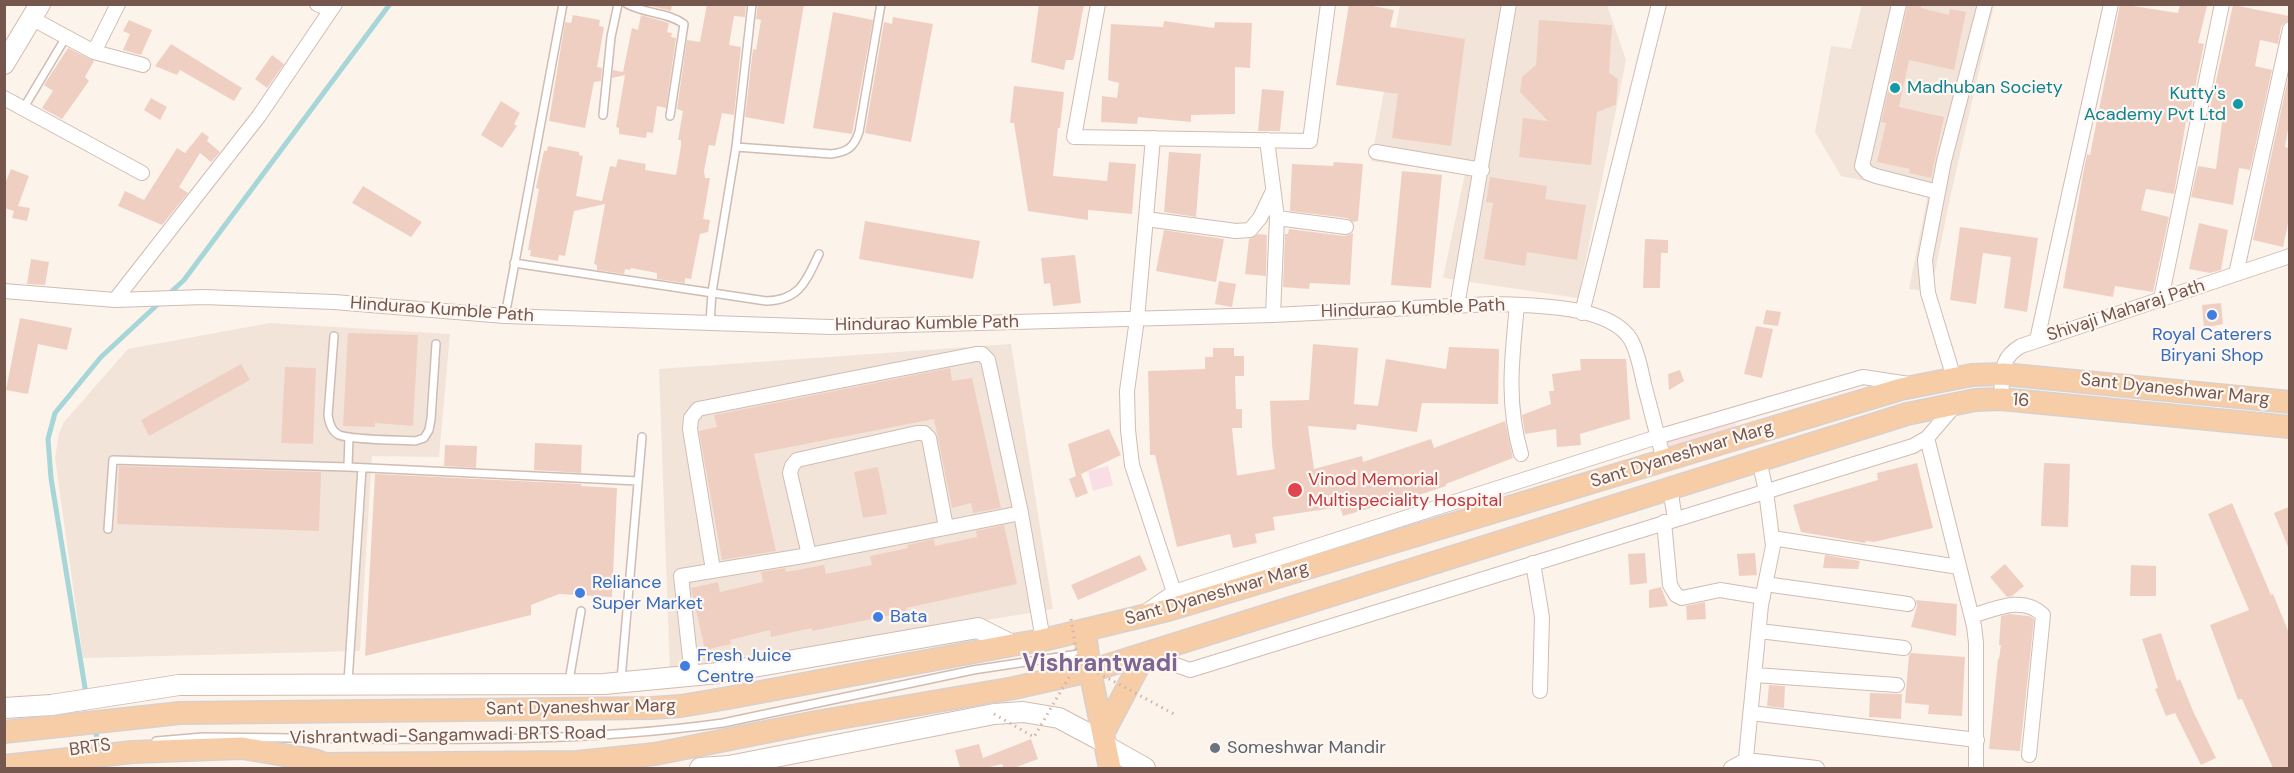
<!DOCTYPE html>
<html>
<head>
<meta charset="utf-8">
<style>
	body { margin:0 }
	#map { position:relative; width:2294px; height:773px; overflow:hidden; background:#fcf3eb; font-family:"DM Sans",sans-serif }
	canvas { display:block }
	.frame { position:absolute; inset:0; border:6px solid #76574e; pointer-events:none }
</style>
</head>
<body>
<div id="map">
<canvas width="2294" height="773"></canvas>
<div class="frame"></div>
</div>
<script>
const context = document.querySelector('canvas').getContext('2d');
context.lineJoin = 'round';
function fillPath(path, color) { context.fillStyle = color; context.fill(path, 'evenodd'); }
function stroke(path, color, width, dash) { context.strokeStyle = color; context.lineWidth = width; context.lineCap = dash ? 'butt' : 'round'; context.setLineDash(dash || []); context.stroke(path); }
function write(font, color, halo, rows, align = 'center') {
  context.font = font + ' "DM Sans",sans-serif'; context.lineWidth = 4.5; context.setLineDash([]); context.textBaseline = 'middle'; context.strokeStyle = halo; context.fillStyle = color; for (const [text, x, y, turn = 0] of rows) {
    context.save(); context.translate(x, y); context.rotate((+turn || 0) * Math.PI / 180); context.textAlign = isNaN(turn) ? turn : align; if (halo) context.strokeText(text, 0, 0); context.fillText(text, 0, 0); context.restore();
  }
}
const residential = new Path2D(`
	M1400 5H1607L1626 60 1578 298 1443 278 1465 174 1371 161Z
	M1862 5H1994L1950 198 1931 292 1909 289 1928 194 1841 176 1815 132 1831 46 1851 49Z
	M270 323 450 334 439 457 372 456 360 651 83 658 55 458 59 433 64 422 128 349Z
	M1011 344 1053 609 670 673 659 369Z`);
const commercial = new Path2D(`
	M1734 419 1737 428 1669 450 1667 439Z`);
const medical = new Path2D(`
	M1108 466 1113 485 1093 491 1088 471Z`);
const stream = new Path2D(`
	M86 694 51 478 48 439 55 413 101 357 184 280 390 4
	M94 726 100 749`);
const building = new Path2D(`
	M644 4H672L671 11Z
	M707 4H746L745 17 734 16 729 45 741 47 734 115 722 113 715 146 709 145 704 171 705 178H710L703 219 710 220 708 232 700 234 691 279 685 278V283L657 279V273L631 268 630 270 625 269 624 274 597 270V265L594 264 605 204 574 211 565 256 559 255 558 261 530 256 531 250H528L539 189 536 188 544 151H547L548 146 579 152V155L583 156 576 196 602 201 610 166 616 167 618 159 646 164 645 170 676 175 681 146V140H678L683 111 677 109 687 40 700 42Z
	M758 4H804L784 124 745 117 753 49 756 50 761 20 756 19Z
	M1039 4H1084L1075 53 1073 60H1066L1064 70 1031 62Z
	M1349 4H1362L1394 10 1390 27 1465 39 1451 146 1392 138 1398 94 1336 85Z
	M1908 4H1921V8L1949 15 1950 9 1966 12 1954 70 1909 60 1899 107 1944 117 1931 178 1909 173 1910 169 1877 162 1886 123 1881 122Z
	M2120 4 2178 13 2180 4 2207 6 2198 43 2204 44 2188 122 2186 121 2174 194 2146 189 2141 210 2169 217 2153 292 2115 286 2113 297 2063 288 2083 174 2087 154 2090 155Z
	M2233 5 2289 16V20L2284 23 2281 27 2278 44 2260 40 2255 66 2272 70 2250 170 2239 168 2233 205 2191 197 2198 166 2216 169 2223 115 2209 112Z
	M833 12 873 20 852 134 813 128Z
	M573 15 600 20 599 26 604 27 597 67 602 68 601 81 594 82 585 128 549 121 565 22 571 23Z
	M641 15 669 23 667 32 672 33 671 37 676 38 666 108 657 106 653 133 647 132 646 138 619 134V128L616 127 625 75 612 78 613 70 623 72 632 28 638 30Z
	M893 17 933 24 911 142 865 133 884 22 892 24Z
	M129 20 152 30 141 55 123 50 130 34 123 31Z
	M1539 20 1612 25 1609 73 1618 79 1616 105 1597 112 1591 165 1519 157 1523 118 1548 121 1520 92 1522 77 1536 65Z
	M1164 21 1214 28 1215 22 1252 23 1250 68 1235 67V114L1191 115V122L1138 117 1137 124 1101 122 1102 96 1117 98 1119 83 1108 80 1111 24 1163 27Z
	M171 44 242 88 234 101 180 70 177 75 155 66Z
	M68 48 94 61 85 77 89 81 62 119 42 108 53 91 44 85Z
	M272 55 284 64 267 88 255 79Z
	M2289 74V124L2285 147 2289 148V219L2283 247 2253 240Z
	M1014 86 1064 92 1060 128H1058L1053 176 1107 181 1109 162 1136 164 1132 214 1088 210V220L1028 211 1014 123H1010Z
	M1262 89 1284 91 1280 131H1258Z
	M151 98 167 107 160 120 144 110Z
	M501 101 520 113 514 124 517 126 502 148 481 135Z
	M202 132 209 137 207 141 220 152 211 162 200 153 179 187 188 193 162 225 118 206 125 191 144 200 177 148 185 153Z
	M1169 152 1201 154 1196 217 1164 212Z
	M1334 162 1363 164 1358 221 1353 222 1347 218 1290 211 1292 164 1333 166Z
	M11 169 29 176 18 206 30 208 27 221 12 218 14 211 4 208V186Z
	M1402 171 1442 175 1431 288 1391 285Z
	M1490 177 1547 186 1545 199 1586 205 1577 260 1527 252 1525 266 1484 259 1493 203 1486 202Z
	M363 186 422 222 411 237 352 203Z
	M865 221 980 241 973 279 859 259Z
	M2199 223 2228 230 2221 270 2210 273 2189 269Z
	M1960 227 2038 238 2027 312 2004 308 2011 257 1983 253 1976 304 1950 300Z
	M1289 229 1345 236 1353 233 1350 285 1310 283 1309 289 1283 287 1285 234H1288Z
	M1164 230 1224 239 1216 282 1156 271Z
	M1258 234 1267 235 1266 276 1245 274 1249 239Z
	M1645 239 1668 240V253H1661L1660 288H1643Z
	M1075 255 1081 303 1053 306 1050 283 1044 284 1041 258Z
	M31 259 49 262 45 285 27 284Z
	M1219 281 1236 284 1232 307 1215 304Z
	M2221 303 2223 324 2204 328 2202 305Z
	M1766 310 1781 312 1778 326 1763 324Z
	M20 318 72 328 67 350 38 344 28 394 6 390Z
	M1756 326 1773 329 1762 378 1744 374Z
	M348 333 418 335 413 426 375 423V427L343 426Z
	M1313 344 1358 348 1354 404 1378 406 1386 359 1446 369 1449 347 1499 349 1498 404 1422 403 1417 432 1357 424 1356 430 1308 426 1314 469 1362 456 1363 462 1431 439 1434 448 1505 421 1513 458 1446 484V486L1391 504V502L1343 516 1340 507 1273 517 1275 530 1255 534 1257 543 1233 548 1230 534 1177 547 1155 455H1150L1148 371 1205 369V357H1213V348H1234V356H1244V376H1235L1236 409H1242V428H1232L1237 475H1240L1275 469 1272 445 1270 401 1309 400Z
	M1580 359H1626L1630 419 1580 434 1581 445 1557 447 1556 429 1525 434 1522 415 1551 404 1549 391H1554L1552 374 1581 370Z
	M241 364 250 380 149 436 141 420Z
	M285 367 316 368 313 444 281 443Z
	M950 368 952 381 972 378 1001 508 973 513 971 503 952 508 934 419 754 454 776 551 722 560 699 431 717 427 714 415Z
	M1680 370 1684 381 1669 390 1668 374Z
	M1109 429 1121 455 1081 474 1088 493 1076 498 1069 479 1076 476 1068 444Z
	M535 443 582 445 581 473 534 470Z
	M445 445 477 446 476 468 444 466Z
	M1917 463 1933 528 1874 542 1866 541 1865 543 1801 532 1793 505 1878 480 1877 473Z
	M2044 463 2070 464 2068 527 2041 526Z
	M119 466 321 472 319 531 117 524Z
	M878 467 887 514 863 518 854 472Z
	M375 474 581 484V486L617 488 612 597 559 594 531 605V615L365 656Z
	M2232 503 2271 595 2273 594 2289 633V768H2273L2242 699 2238 700 2210 625 2249 610 2208 514Z
	M2289 507V549L2274 513Z
	M1004 525 1017 584 906 608 907 612 812 631V628L771 637 770 630 730 640 731 644 705 650 691 588 718 582 720 592 763 582 761 572 785 568 786 572 824 565 826 574 872 565 870 556 908 548 907 545 934 539 935 546 977 537 976 531Z
	M1645 553 1647 583 1630 585 1628 554Z
	M1755 553 1757 575 1739 576 1737 554Z
	M1140 555 1147 570 1078 600 1071 585Z
	M1825 555 1860 561 1858 569 1823 568Z
	M2005 564 2024 586 2012 596 2007 597 1990 577Z
	M2131 565 2156 566V596H2130Z
	M1661 587 1668 606 1649 608V590Z
	M1916 600 1957 604 1956 636 1911 627 1917 606Z
	M1705 602 1706 619 1687 620 1686 606Z
	M2009 614 2029 616 2034 619 2020 751 1989 749 1998 659H1999L2001 645H1999L2001 616Z
	M2161 633 2177 681 2180 679 2193 711 2216 758 2201 765 2175 713 2166 716 2155 689 2158 688 2142 639Z
	M1911 653 1965 657 1962 716 1928 714 1929 705 1905 703 1909 655Z
	M1769 685 1785 686 1784 708 1767 706Z
	M1870 693 1902 694 1901 719 1869 717Z
	M1031 739 1038 759 1014 768H1004L1002 764 986 768H960L955 750 979 744 983 758Z`);
const lane = new Path2D(`
	M627 4C646 14 667 12 684 24L670 116
	M23 109 66 37
	M603 115 611 37 618 4
	M736 147 831 154C848 152 854 147 859 132L881 4
	M514 263 766 301C800 300 806 281 819 254
	M505 316 563 4
	M710 323 712 292 736 147 752 4
	M334 336 328 415C329 423 331 431 339 435 352 440 398 440 415 441L424 438 429 430 431 419 436 344
	M348 467 349 437
	M108 529 113 460 348 467 638 481
	M621 680 642 437
	M569 681 581 611
	M348 682 362 468
	M156 741 203 737C376 738 551 747 723 723L973 670 1085 653`);
const street = new Path2D(`
	M317 4 331 10
	M1098 4 1074 137 1310 141 1328 4
	M1899 4 1862 166 1868 173 1876 176 1938 192
	M33 19 94 52 143 65
	M94 52 118 4
	M4 98 142 173
	M1153 138 1137 319 1127 391 1128 430 1132 465 1174 592
	M1267 140 1277 218 1273 315
	M1376 152 1482 170
	M1277 218 1346 227
	M1146 219 1236 231 1250 230 1260 218 1273 191
	M2236 274 2290 29
	M4 291 115 300 204 297 334 302 505 316 830 327 1273 315 1492 304C1528 305 1610 304 1631 340 1638 353 1641 370 1644 384 1651 410 1657 435 1664 460
	M2161 299 2222 4
	M115 300 259 116 335 4
	M1517 305C1512 357 1506 403 1521 454
	M1457 306 1509 4
	M1582 313 1659 4
	M2037 340 2111 4
	M1954 378 1928 293 1925 260 1944 161 1985 4
	M2001 399C2003 376 1998 359 2021 346L2290 256
	M1927 438 1974 626 1976 643V768
	M1670 488 1675 519
	M1664 522 1670 585 1676 595 1682 598 1720 590 1763 597
	M1772 538 1959 567
	M809 555 790 473 792 466 797 460 917 433H924L929 438 946 527
	M1533 563 1542 617 1540 691
	M713 570 690 429 691 418 698 409 976 354H982L988 360 1021 513 1043 640
	M1765 584 1908 604
	M1148 610 1174 592 1657 437 1863 377 1909 384
	M1972 616C1995 609 2023 595 2043 615L2029 755
	M1759 631 1904 648
	M1145 654 1190 670 1913 446 1927 438 1957 403
	M1755 675 1897 685
	M692 676 681 576 809 555 1021 513
	M1751 713 1977 740
	M1731 768 1746 760 1817 768
	M1745 768 1761 605 1773 546 1766 491 1759 460`);
const secondary = new Path2D(`
	M4 64 40 4
	M4 708 51 705 179 685 604 684 719 673 978 628 1012 645
	M1106 746 1145 768
	M700 768 729 766 994 714 1023 712 1059 718 1104 742`);
const primary = new Path2D(`
	M1085 632 1090 671 1110 768
	M4 732 180 713 652 708 681 706 728 698 1012 645 1043 640 1168 610 1901 389 1972 375 2003 374 2290 402
	M1103 734 1145 654
	M4 766 133 752 242 748 314 760 325 764 577 762 655 754 816 722 1014 688 1090 671 1907 414 1975 400 2001 399 2290 427`);
const pathBridge = new Path2D(`
	M1071 619 1078 662
	M994 714 1034 737 1078 662 1174 714`);
const markers = [
	[1895,88,6,"#0f9aa8"],
	[2238,104,6,"#0f9aa8"],
	[2212,315,6,"#3f7fe0"],
	[1295,490,8,"#e0444e"],
	[580,593,6,"#3f7fe0"],
	[878,617,6,"#3f7fe0"],
	[685,666,6,"#3f7fe0"],
	[1215,748,6,"#6b7280"]
];
const cultureNames = [
	["Madhuban Society",1907,88],
	["Kutty's",2226,94,"right"],
	["Academy Pvt Ltd",2226,115,"right"]
];
const streetNames = [
	["Hindurao Kumble Path",1413,309,-2],
	["Hindurao Kumble Path",442,310,4],
	["Shivaji Maharaj Path",2126,311,-18],
	["Hindurao Kumble Path",927,324,-1],
	["Sant Dyaneshwar Marg",2175,390,6],
	["16",2021,401,4],
	["Sant Dyaneshwar Marg",1682,455,-17],
	["Sant Dyaneshwar Marg",1217,594,-16],
	["Sant Dyaneshwar Marg",581,708,-1],
	["Vishrantwadi-Sangamwadi BRTS Road",448,736,-1],
	["BRTS",90,748,-8]
];
const shopNames = [
	["Royal Caterers",2212,335,"center"],
	["Biryani Shop",2212,356,"center"],
	["Reliance",592,583],
	["Super Market",592,604],
	["Bata",890,617],
	["Fresh Juice",697,656],
	["Centre",697,677]
];
const healthNames = [
	["Vinod Memorial",1308,480],
	["Multispeciality Hospital",1308,501]
];
const worshipNames = [
	["Someshwar Mandir",1227,748]
];
const districtNames = [
	["Vishrantwadi",1100,665]
];
fillPath(residential, '#f3e4d9');
fillPath(commercial, '#fbe3df');
fillPath(medical, '#f9dee5');
stroke(stream, '#a6d6d7', 5);
fillPath(building, '#f0cfc3');
stroke(lane, '#d0bcb3', 10);
stroke(street, '#d0bcb3', 16);
stroke(secondary, '#d3bbb0', 22);
stroke(primary, '#d9d0cd', 24);
stroke(lane, '#fff', 7);
stroke(street, '#fff', 14);
stroke(secondary, '#fff', 20);
stroke(primary, '#f7cda7', 21);
stroke(pathBridge, '#d6b1a6', 3, [1.5, 4.5]);
for (const [x, y, r, color] of markers) { const dot = new Path2D(); dot.arc(x, y, r, 0, 2 * Math.PI); context.fillStyle = color; context.fill(dot); stroke(dot, '#fef7f1', 2); }
write('18px', '#0d838f', '#fef7f1', cultureNames, 'left');
write('18px', '#76574e', '#fef7f1', streetNames);
write('18px', '#366cbe', '#fef7f1', shopNames, 'left');
write('18px', '#be3a42', '#fef7f1', healthNames, 'left');
write('18px', '#5b616d', '#fef7f1', worshipNames, 'left');
write('bold 24px', '#7d6692', '#fef7f1', districtNames);
</script>
</body>
</html>
